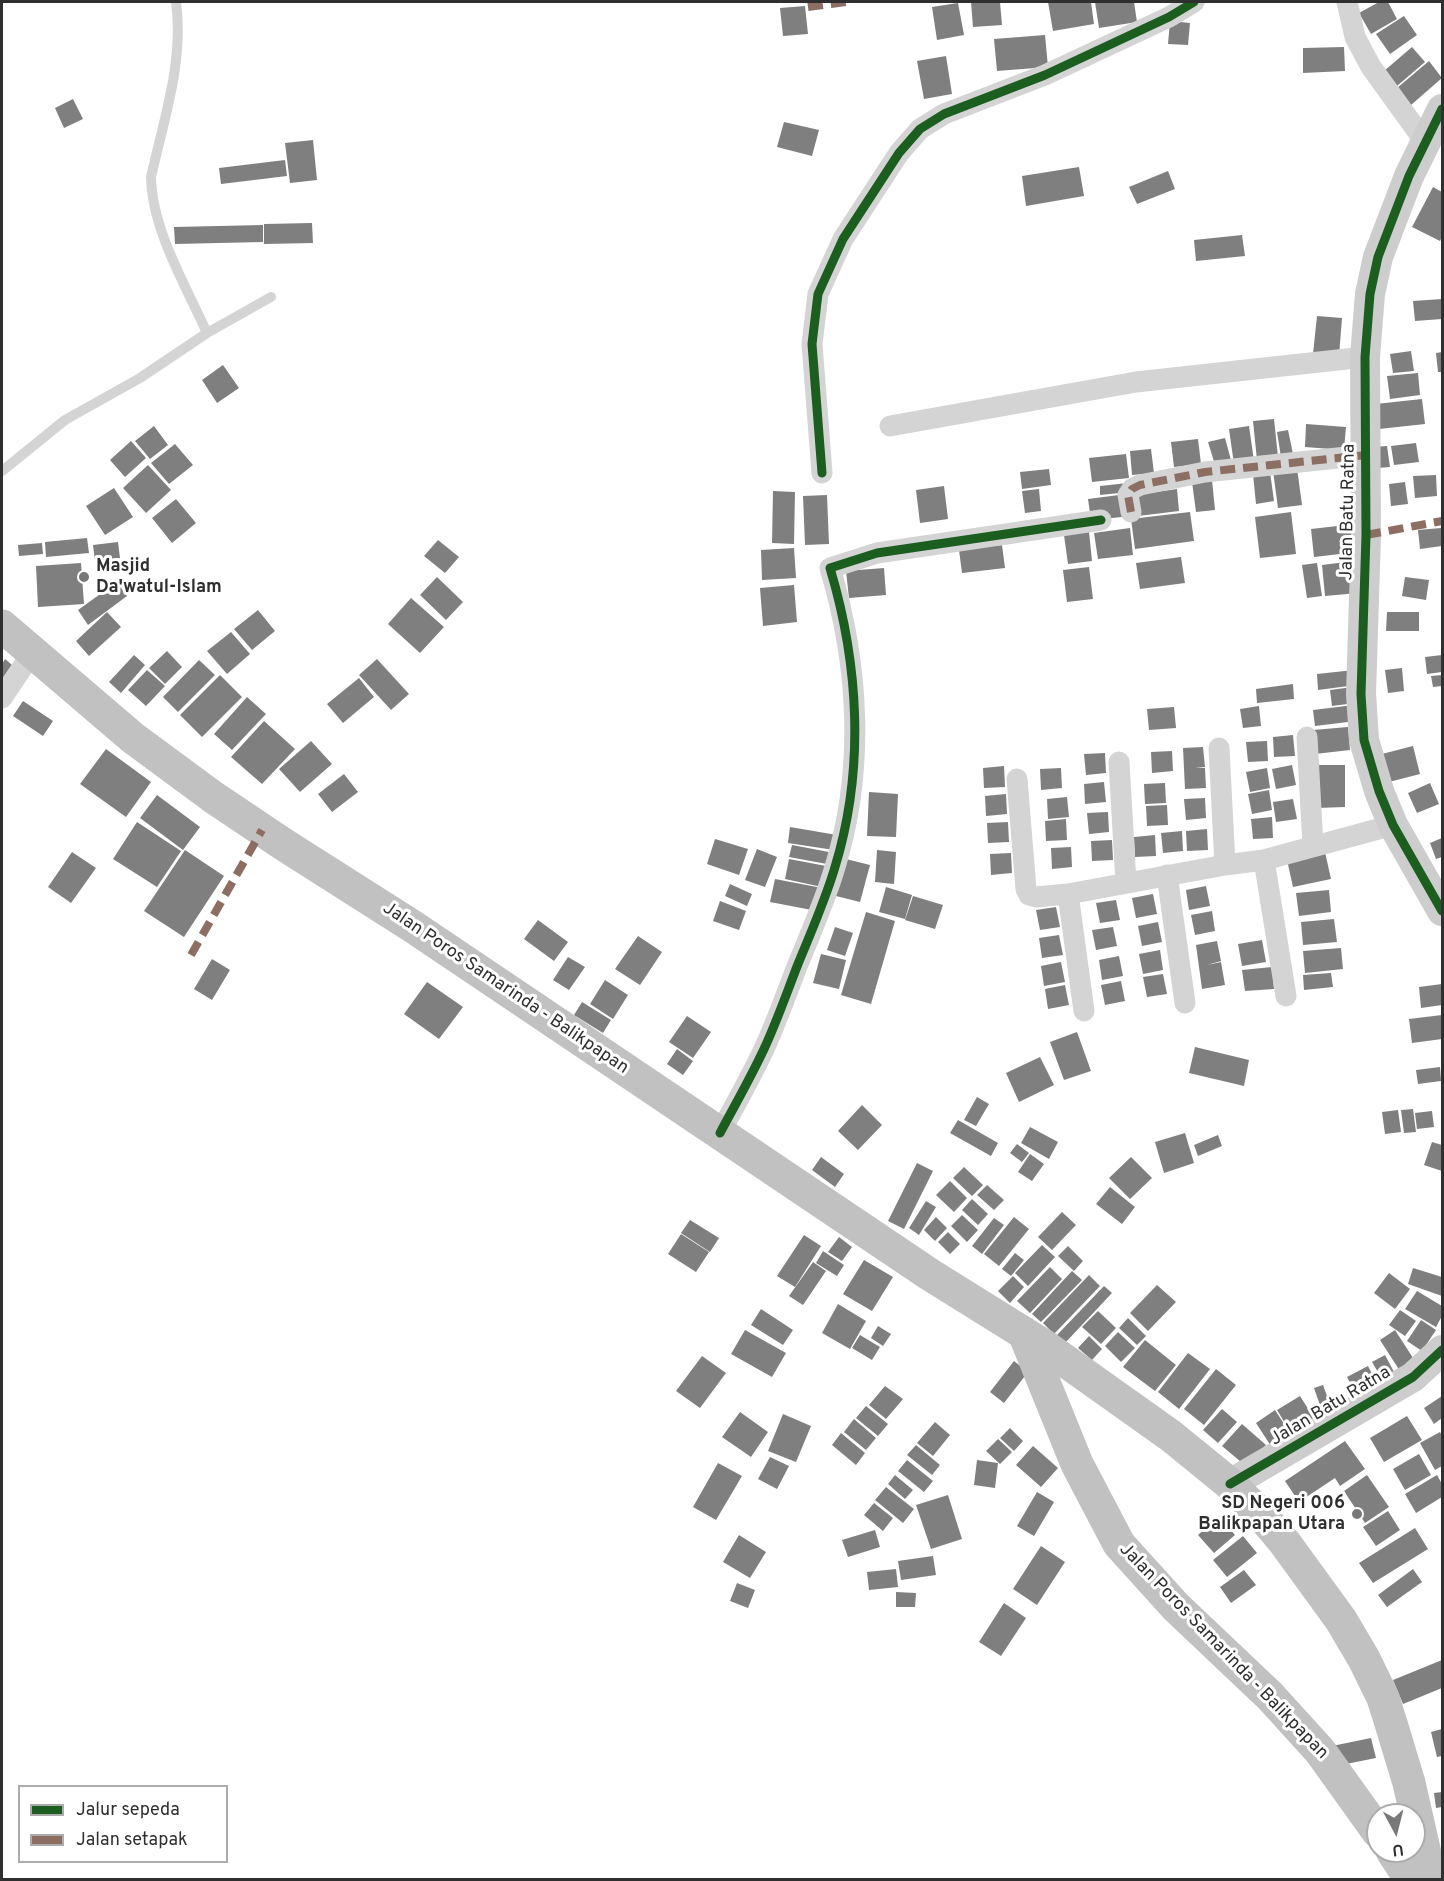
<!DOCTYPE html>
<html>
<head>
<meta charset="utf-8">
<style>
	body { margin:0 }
	#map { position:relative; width:1444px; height:1881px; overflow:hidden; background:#fff; font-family:Overpass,sans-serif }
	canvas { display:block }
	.frame { position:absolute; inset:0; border:3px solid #2f2f2f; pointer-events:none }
	.legend { position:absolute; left:18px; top:1785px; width:210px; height:78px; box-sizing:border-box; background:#fff; border:2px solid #acacac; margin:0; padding:8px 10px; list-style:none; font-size:18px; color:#2f2f2f }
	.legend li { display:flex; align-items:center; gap:12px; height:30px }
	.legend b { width:30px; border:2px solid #acacac }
	.north { position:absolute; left:1366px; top:1803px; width:60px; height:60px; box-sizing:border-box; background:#fff; border:2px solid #acacac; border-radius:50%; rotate:173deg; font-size:16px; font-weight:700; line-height:24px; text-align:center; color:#2f2f2f }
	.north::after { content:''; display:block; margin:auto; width:21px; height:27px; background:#787878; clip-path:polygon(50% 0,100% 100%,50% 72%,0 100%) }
</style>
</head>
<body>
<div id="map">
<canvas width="1444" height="1881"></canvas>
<div class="frame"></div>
<ul class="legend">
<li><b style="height:8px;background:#1b5e20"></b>Jalur sepeda</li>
<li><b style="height:8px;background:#8d6e63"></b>Jalan setapak</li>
</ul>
<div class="north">U</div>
</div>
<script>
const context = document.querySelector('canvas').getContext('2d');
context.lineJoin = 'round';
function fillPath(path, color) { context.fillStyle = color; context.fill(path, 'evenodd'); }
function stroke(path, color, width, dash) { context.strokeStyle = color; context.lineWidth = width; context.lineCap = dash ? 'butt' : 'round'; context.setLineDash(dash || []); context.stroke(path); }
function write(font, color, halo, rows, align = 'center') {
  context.font = font + ' Overpass,sans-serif'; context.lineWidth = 6; context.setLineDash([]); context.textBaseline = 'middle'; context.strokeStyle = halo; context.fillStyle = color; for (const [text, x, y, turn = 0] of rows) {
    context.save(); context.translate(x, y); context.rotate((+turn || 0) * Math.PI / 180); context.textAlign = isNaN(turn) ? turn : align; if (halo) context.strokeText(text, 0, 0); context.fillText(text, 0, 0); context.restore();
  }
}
const building = new Path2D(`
	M971 2H1000L1002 25 973 27Z
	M1048 2H1091L1094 24 1053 31Z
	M1095 2H1134L1137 22 1099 28Z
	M1379 2H1388L1397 19 1371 34 1359 13Z
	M958 3 964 35 937 40 932 7Z
	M805 6 808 34 783 36 780 8Z
	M1404 16 1417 35 1390 54 1376 34Z
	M1170 21 1190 23 1188 45 1168 44Z
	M1045 35 1048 67 997 71 994 39Z
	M1344 47 1345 71 1303 73V48Z
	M1412 47 1425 62 1397 86 1384 71Z
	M946 56 952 94 924 99 917 61Z
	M1429 61 1442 78 1411 105 1397 88Z
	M73 99 83 119 64 128 55 108Z
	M784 122 819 130 812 156 777 147Z
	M313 140 317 180 290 183 285 143Z
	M285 160 287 176 221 184 219 168Z
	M1079 167 1084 196 1026 206 1022 176Z
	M1168 171 1175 189 1137 204 1129 187Z
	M1433 187 1442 192V237L1440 241 1412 227Z
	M312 223 313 243 264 244V224Z
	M263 225V242L175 244 174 227Z
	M1242 235 1245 256 1196 261 1194 240Z
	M1442 299V319L1415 321 1413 301Z
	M1317 316 1342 318 1339 356 1313 354Z
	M1411 351 1414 371 1393 373 1390 354Z
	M1442 352V372H1438L1436 353Z
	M223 365 239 388 217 403 202 380Z
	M1418 373 1420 395 1390 399 1387 376Z
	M1422 399 1425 424 1379 429 1376 404Z
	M1274 419 1278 457 1257 460 1253 421Z
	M1306 424 1346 427 1344 450 1305 447Z
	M154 426 168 445 150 459 135 441Z
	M1249 426 1254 461 1234 464 1229 429Z
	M1288 430 1293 454 1281 457 1277 432Z
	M1225 438 1231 460 1215 465 1208 442Z
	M1198 439 1201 464 1174 467 1171 442Z
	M131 441 146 458 125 477 110 460Z
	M1416 443 1419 462 1394 465 1391 446Z
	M175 444 193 465 169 484 151 463Z
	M1387 446 1390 467 1377 468 1374 447Z
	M1151 449 1154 473 1132 475 1130 451Z
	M1126 454 1129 478 1092 482 1089 458Z
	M148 465 171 490 146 513 123 488Z
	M1297 468 1302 505 1278 508 1273 471Z
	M1049 469 1051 485 1022 489 1020 472Z
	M1270 472 1274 501 1256 504 1253 474Z
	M1436 475 1437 496 1415 498 1413 476Z
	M1212 480 1215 510 1196 512 1192 482Z
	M1405 482 1408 504 1391 506 1389 484Z
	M1128 483 1129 492 1100 495V486Z
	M944 486 948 519 920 523 916 490Z
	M114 488 133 517 105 535 86 506Z
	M1039 489 1041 511 1025 513 1022 491Z
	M1177 489 1179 511 1138 516 1135 495Z
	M773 491 795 492 794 544 772 543Z
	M827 495 829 544 805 545 803 496Z
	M1119 495 1122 517 1091 520 1088 499Z
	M176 499 196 523 172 543 152 518Z
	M1190 512 1194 541 1135 549 1131 519Z
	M1291 512 1296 554 1260 558 1255 517Z
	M1355 524 1358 552 1314 557 1311 529Z
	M1130 528 1133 555 1098 559 1094 533Z
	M1441 528 1442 546 1420 549 1418 530Z
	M1089 532 1092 561 1068 564 1064 535Z
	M87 538 89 553 46 557 45 542Z
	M438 540 459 557 445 573 424 556Z
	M118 542 120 558 95 561 93 545Z
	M42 543 43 554 19 556 18 545Z
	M1002 545 1005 568 962 573 959 550Z
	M794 548 796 578 762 580 761 550Z
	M1181 557 1185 583 1140 589 1136 563Z
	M1354 561 1358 593 1325 596 1322 565Z
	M81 563 84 604 38 607 36 566Z
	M1317 563 1322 596 1307 598 1302 565Z
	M1089 567 1093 599 1067 602 1063 570Z
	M884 568 886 595 849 598 846 571Z
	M437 577 463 602 446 620 420 595Z
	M1405 577 1429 580 1426 600 1402 596Z
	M117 582 127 596 88 625 78 610Z
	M794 585 797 622 763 626 760 588Z
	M411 598 444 627 420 653 388 624Z
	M258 610 275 631 252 650 234 629Z
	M107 612 121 627 89 656 76 641Z
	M1387 612H1419V631H1386Z
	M231 632 250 654 227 674 207 651Z
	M167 651 182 667 165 684 149 668Z
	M134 655 145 665 121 693 109 682Z
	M1442 655V672L1427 674 1425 657Z
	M5 659 12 665 2 679V664Z
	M377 659 409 694 391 710 359 675Z
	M199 660 215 675 178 712 163 697Z
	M1402 668 1404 691 1388 693 1385 670Z
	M147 670 165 686 146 706 128 690Z
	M1354 670 1356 685 1318 690 1317 674Z
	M220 675 242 697 202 737 180 715Z
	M1442 675V686L1433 687 1431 676Z
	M359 678 374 697 343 723 327 704Z
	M1293 684 1294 699 1257 703 1256 689Z
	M1353 687 1355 703 1332 706 1330 690Z
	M247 697 266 714 232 750 214 734Z
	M23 701 53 721 43 736 13 716Z
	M1354 705 1356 721 1315 726 1313 710Z
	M1259 706 1261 726 1243 728 1240 709Z
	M1174 707 1176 728 1149 730 1147 709Z
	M264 721 295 749 262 784 231 757Z
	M1348 727 1350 750 1315 754 1313 730Z
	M1293 735 1295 756 1274 757 1273 737Z
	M311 741 332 764 300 792 279 769Z
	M1267 741 1268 761 1248 762 1246 742Z
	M1413 746 1420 774 1385 783 1378 755Z
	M1203 747 1205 767H1195L1205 768 1206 788 1185 789 1183 748Z
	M106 749 151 782 126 817 80 784Z
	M1172 751 1173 771 1152 773 1151 752Z
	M1105 753 1106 773 1086 775 1084 754Z
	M1292 765 1296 785 1276 789 1272 769Z
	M1316 765H1345V807L1317 808Z
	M1004 766 1005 787 984 788 983 768Z
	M1061 768 1062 788 1041 790 1040 769Z
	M1267 768 1270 788 1250 792 1246 772Z
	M344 774 358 792 332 812 318 794Z
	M1104 782 1106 802 1085 804 1084 784Z
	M1165 783 1166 803 1145 804 1144 784Z
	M1430 783 1439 804 1417 813 1408 793Z
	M1269 790 1272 810 1252 814 1248 794Z
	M869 792 898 794 896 837 867 836Z
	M1006 794 1007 814 986 816 985 796Z
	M157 795 200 827 183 850 140 818Z
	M1067 797 1069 817 1048 819 1047 799Z
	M1205 798 1206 818 1186 820 1184 799Z
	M1293 799 1297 819 1276 822 1273 802Z
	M1167 805 1168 825 1147 826 1146 806Z
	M1108 812 1109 832 1089 834 1087 813Z
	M1272 817 1273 838 1253 839 1251 819Z
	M1066 819 1067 840 1046 841 1045 821Z
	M137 822 181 851 157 887 113 859Z
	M1008 822 1009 842 988 843 987 823Z
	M790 827 837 835 834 850 788 843Z
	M1207 829 1208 850 1187 851 1186 831Z
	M1182 831 1183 851 1163 853 1161 833Z
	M1155 835 1156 856 1135 857 1134 837Z
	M1442 838V857L1436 859 1430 843Z
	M715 839 748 849 739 875 707 864Z
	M1112 840 1113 860 1092 861 1091 841Z
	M792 845 829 852 827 864 789 857Z
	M1071 847 1072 867 1052 869 1051 848Z
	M757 849 777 857 765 887 745 880Z
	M185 850 224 876 184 937 144 911Z
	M877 850 896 852 894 884 875 882Z
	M72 852 96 868 71 903 48 887Z
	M1325 852 1331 879 1293 887 1287 860Z
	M1011 853 1012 873 991 875 990 854Z
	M842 858 870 865 860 902 832 895Z
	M789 859 826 866 822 887 785 879Z
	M775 879 822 888 817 911 770 902Z
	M730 884 752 894 747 906 725 896Z
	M1206 886 1210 906 1189 910 1186 890Z
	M886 887 912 895 905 919 879 912Z
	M1329 890 1331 912 1299 916 1296 893Z
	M1153 894 1157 914 1136 918 1132 898Z
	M913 896 943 905 935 929 905 920Z
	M1116 900 1120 920 1100 923 1096 903Z
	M720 901 746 911 739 930 713 921Z
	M1056 907 1060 927 1040 930 1036 910Z
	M1212 911 1215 931 1195 935 1191 915Z
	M866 912 895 921 871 1004 841 995Z
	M1334 919 1337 942 1303 945 1301 922Z
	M538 920 568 942 554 961 524 939Z
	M1158 922 1162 942 1142 946 1138 926Z
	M835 927 853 933 845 956 827 950Z
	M1113 927 1117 946 1096 950 1092 930Z
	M1059 935 1063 955 1042 958 1039 938Z
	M638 936 662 952 640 985 615 969Z
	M1262 940 1266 962 1242 966 1238 944Z
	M1217 941 1221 961 1207 965 1221 962 1225 985 1202 989 1196 945Z
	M1341 948 1343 969 1305 973 1303 951Z
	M1160 950 1163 970 1143 974 1139 954Z
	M821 954 846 960 839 989 813 983Z
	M1119 956 1123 976 1102 980 1099 960Z
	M568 957 585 967 569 990 553 980Z
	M212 959 230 970 212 1000 194 989Z
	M1061 962 1065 982 1044 986 1041 966Z
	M1272 967 1274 989 1245 991 1242 970Z
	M1331 973 1333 987 1304 990 1303 975Z
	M1163 974 1167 994 1147 997 1143 977Z
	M605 980 628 995 613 1019 590 1004Z
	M1121 981 1125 1001 1105 1005 1101 985Z
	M427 982 463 1007 439 1039 404 1014Z
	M1442 984V1005L1421 1008 1419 987Z
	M1065 985 1069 1005 1048 1009 1045 989Z
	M582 1002 611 1020 603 1033 574 1015Z
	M1442 1015V1039L1412 1043 1409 1019Z
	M687 1016 711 1032 693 1058 669 1042Z
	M1077 1032 1091 1071 1064 1080 1050 1042Z
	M1195 1047 1249 1060 1244 1086 1189 1073Z
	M677 1049 693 1061 683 1075 667 1064Z
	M1040 1057 1054 1085 1019 1102 1006 1073Z
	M1440 1067 1441 1081 1418 1084 1416 1070Z
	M977 1097 989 1104 976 1126 964 1120Z
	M862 1105 882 1125 858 1150 838 1131Z
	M1413 1109 1416 1132 1404 1133 1401 1110Z
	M1398 1110 1401 1132 1385 1134 1382 1112Z
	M1432 1111 1434 1127 1417 1129 1415 1113Z
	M958 1120 998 1143 991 1156 950 1133Z
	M1030 1127 1058 1142 1049 1159 1021 1143Z
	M1185 1133 1194 1163 1164 1173 1155 1142Z
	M1218 1135 1222 1146 1198 1156 1194 1145Z
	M1432 1142 1442 1145V1171L1424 1165Z
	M1017 1144 1029 1153 1022 1162 1010 1153Z
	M1030 1154 1044 1164 1032 1181 1018 1172Z
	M821 1157 844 1174 835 1187 812 1170Z
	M1131 1157 1152 1178 1130 1199 1109 1178Z
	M917 1163 933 1171 904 1229 888 1221Z
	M964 1167 983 1185 972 1196 953 1178Z
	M950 1181 967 1198 954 1212 936 1195Z
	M987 1185 1004 1200 994 1210 977 1195Z
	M1110 1187 1135 1207 1122 1224 1096 1204Z
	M972 1199 988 1214 978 1225 962 1210Z
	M926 1201 936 1207 919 1235 909 1228Z
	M1062 1212 1076 1225 1052 1250 1038 1237Z
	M962 1215 978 1230 967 1242 951 1226Z
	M936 1217 947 1228 935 1241 924 1230Z
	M1014 1217 1029 1229 999 1266 984 1254Z
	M994 1218 1004 1225 982 1254 972 1246Z
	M690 1220 719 1238 710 1252 681 1233Z
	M948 1232 960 1244 950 1254 938 1242Z
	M681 1234 709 1252 696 1272 668 1254Z
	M804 1235 821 1246 795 1287 777 1276Z
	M839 1237 852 1247 842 1261 828 1252Z
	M1042 1245 1055 1257 1028 1286 1015 1273Z
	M1068 1246 1083 1261 1074 1271 1058 1256Z
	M823 1251 844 1265 837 1276 816 1263Z
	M1015 1253 1024 1260 1011 1276 1002 1269Z
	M864 1260 893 1277 872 1311 843 1294Z
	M813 1262 826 1271 803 1305 789 1296Z
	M1050 1267 1062 1279 1030 1313 1017 1301Z
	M1413 1268 1442 1277V1296L1408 1284Z
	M1072 1271 1082 1280 1041 1322 1032 1314Z
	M1389 1273 1410 1289 1395 1309 1374 1293Z
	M1089 1275 1100 1286 1054 1334 1043 1323Z
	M1013 1276 1024 1287 1010 1303 998 1291Z
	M1157 1285 1176 1302 1148 1331 1130 1313Z
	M1104 1286 1112 1293 1065 1343 1057 1335Z
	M1417 1291 1442 1306V1316L1436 1327 1405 1309Z
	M838 1304 866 1321 850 1349 822 1333Z
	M761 1309 793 1330 783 1345 751 1325Z
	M1400 1310 1416 1321 1405 1336 1389 1325Z
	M1098 1311 1116 1328 1101 1344 1082 1327Z
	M1128 1318 1146 1336 1137 1345 1119 1328Z
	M1421 1320 1436 1330 1422 1351 1407 1341Z
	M878 1326 891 1334 883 1346 871 1338Z
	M745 1330 786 1353 772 1377 731 1354Z
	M1395 1330 1415 1361 1400 1371 1380 1340Z
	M1118 1332 1135 1348 1121 1362 1105 1346Z
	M860 1335 880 1347 872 1360 852 1348Z
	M1089 1336 1102 1349 1092 1360 1078 1348Z
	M1145 1340 1176 1365 1155 1391 1123 1367Z
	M1188 1353 1210 1369 1179 1409 1158 1392Z
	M1385 1355 1394 1372 1382 1379 1372 1362Z
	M702 1356 726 1373 700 1408 676 1391Z
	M1014 1361 1028 1372 1004 1403 990 1392Z
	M1368 1366 1379 1388 1358 1398 1347 1377Z
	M1216 1369 1236 1385 1204 1425 1184 1409Z
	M1323 1385 1331 1407 1322 1411 1314 1388Z
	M885 1386 903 1399 886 1419 869 1405Z
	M1300 1396 1314 1418 1291 1433 1277 1410Z
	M1442 1396V1418L1434 1424 1424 1408Z
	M866 1406 888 1424 878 1436 856 1418Z
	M1222 1409 1237 1422 1218 1443 1203 1430Z
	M1275 1410 1290 1433 1271 1446 1256 1423Z
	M740 1412 768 1432 751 1457 722 1437Z
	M783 1414 811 1426 796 1462 768 1451Z
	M1407 1416 1422 1440 1384 1462 1370 1438Z
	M854 1419 876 1438 866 1450 844 1432Z
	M935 1422 950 1435 933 1456 917 1443Z
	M1242 1424 1266 1445 1247 1467 1222 1446Z
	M1010 1428 1023 1441 1014 1451 1000 1438Z
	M1440 1432 1442 1436V1466L1435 1470 1420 1443Z
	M841 1433 865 1453 856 1465 832 1445Z
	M998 1439 1012 1452 1000 1464 986 1451Z
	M1345 1441 1365 1469 1340 1486 1335 1478 1299 1502 1285 1481Z
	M916 1445 940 1465 932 1475 907 1455Z
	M1033 1446 1058 1468 1041 1487 1016 1465Z
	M1419 1454 1431 1475 1405 1490 1393 1469Z
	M770 1457 789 1466 777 1489 758 1479Z
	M907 1460 933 1481 924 1492 898 1471Z
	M977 1460 998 1463 995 1488 974 1485Z
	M718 1463 742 1476 716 1520 693 1507Z
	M895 1475 913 1490 905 1499 888 1484Z
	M1367 1475 1389 1507 1365 1523 1344 1491Z
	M1437 1475 1442 1484V1497L1416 1513 1405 1494Z
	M886 1487 914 1509 903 1523 875 1500Z
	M1037 1492 1054 1502 1034 1536 1017 1526Z
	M948 1495 962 1539 931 1549 916 1505Z
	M874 1503 893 1518 883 1531 864 1515Z
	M1388 1511 1400 1530 1376 1546 1363 1527Z
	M1219 1516 1235 1535 1214 1553 1198 1535Z
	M1415 1528 1428 1549 1373 1583 1359 1563Z
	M875 1530 880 1547 848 1557 842 1540Z
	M739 1535 766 1552 750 1578 723 1562Z
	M1243 1536 1257 1553 1227 1577 1213 1560Z
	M1041 1546 1065 1562 1037 1605 1013 1589Z
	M933 1556 936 1575 901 1580 898 1561Z
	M896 1569 898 1587 869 1590 867 1572Z
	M1413 1569 1422 1582 1387 1607 1378 1595Z
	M1244 1570 1256 1585 1231 1603 1220 1587Z
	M737 1583 755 1590 748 1608 730 1601Z
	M896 1592 916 1593 915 1607H896Z
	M1004 1603 1026 1618 1001 1656 979 1642Z
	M1442 1660V1688L1403 1704 1393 1680Z
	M1442 1729V1756L1437 1757 1431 1732Z
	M1371 1738 1376 1758 1336 1766 1332 1746Z
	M1442 1792V1807L1436 1808 1434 1793Z`);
const lane = new Path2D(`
	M176 2C184 61 164 119 151 177 152 230 186 286 207 333
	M2 471 65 420 140 378 207 333 271 297`);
const street = new Path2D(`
	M1347 2 1355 37 1371 67 1426 143
	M890 426 1136 382 1365 357
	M822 473 812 344 818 294 843 239 899 153 920 129 944 114 1045 75 1169 17 1194 2
	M1131 512 1128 495 1132 489 1140 485 1205 472 1366 455
	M2 698 32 653
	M1307 737 1313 846
	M1219 748 1225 865
	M1119 762 1126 883
	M1017 779 1026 889 1029 895 1036 897 1068 894 1225 865 1264 860 1393 825
	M1264 860 1286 996
	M1167 875 1185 1003
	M1068 894 1084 1011
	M720 1133C735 1105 751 1077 764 1049 777 1021 787 992 798 964 811 932 825 901 835 867 865 769 859 665 830 568L877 553 1101 520`);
const secondary = new Path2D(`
	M1442 109 1409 176 1378 257 1370 294 1365 357 1366 535 1361 694 1364 740 1379 791 1393 825 1442 911
	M1230 1484 1413 1377 1442 1350`);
const highway = new Path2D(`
	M2 626 133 738 213 797 283 844 412 926 929 1274 1043 1345 1171 1436 1230 1484 1264 1518 1285 1543 1341 1620 1364 1659 1383 1698 1393 1730 1409 1783 1431 1880
	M1024 1333 1077 1464 1119 1544 1176 1607 1270 1696 1320 1751 1378 1832
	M1392 1851 1411 1880`);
const quiet = new Path2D(`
	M808 7 846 2
	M1131 512 1128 495 1132 489 1140 485 1205 472 1366 455
	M1366 535 1442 521
	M191 955 262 830`);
const cycleway = new Path2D(`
	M1442 109 1409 176 1378 257 1370 294 1365 357 1366 535 1361 694 1364 740 1379 791 1393 825 1442 911
	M822 473 812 344 818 294 843 239 899 153 920 129 944 114 1045 75 1169 17 1194 2
	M720 1133C735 1105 751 1077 764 1049 777 1021 787 992 798 964 811 932 825 901 835 867 865 769 859 665 830 568L877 553 1101 520
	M1230 1484 1413 1377 1442 1350`);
const markers = [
	[84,577,6,"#787878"],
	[1357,1514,6,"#787878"]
];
const streetNames = [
	["Jalan Batu Ratna",1349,512,-89],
	["Jalan Poros Samarinda - Balikpapan",505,989,34],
	["Jalan Batu Ratna",1331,1407,-31],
	["Jalan Poros Samarinda - Balikpapan",1223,1652,46]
];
const poiNames = [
	["Masjid",96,567],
	["Da'watul-Islam",96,588],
	["SD Negeri 006",1345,1504,"right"],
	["Balikpapan Utara",1345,1525,"right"]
];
fillPath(building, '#7f7f7f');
stroke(lane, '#d4d4d4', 10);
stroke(street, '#d4d4d4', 21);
stroke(secondary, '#cdcdcd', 30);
stroke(highway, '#c1c1c1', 33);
stroke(quiet, '#8d6e63', 8, [15, 8]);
stroke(cycleway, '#1b5e20', 9);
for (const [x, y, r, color] of markers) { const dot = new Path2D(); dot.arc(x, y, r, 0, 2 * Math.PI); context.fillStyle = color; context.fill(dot); stroke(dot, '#fff', 2); }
write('18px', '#2f2f2f', '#fff', streetNames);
write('bold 18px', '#2f2f2f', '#fff', poiNames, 'left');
</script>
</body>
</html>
